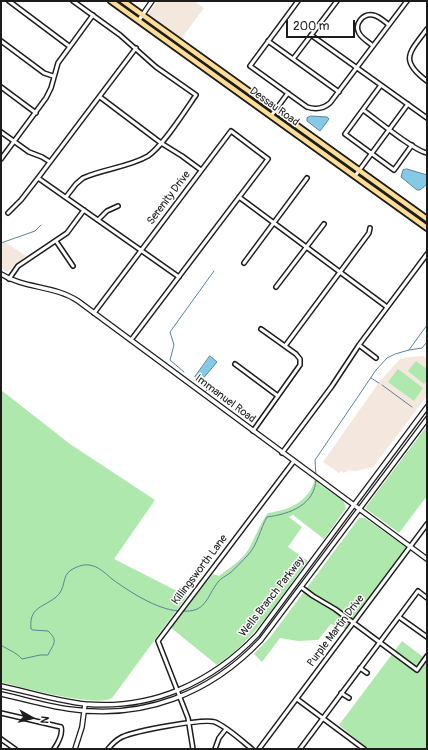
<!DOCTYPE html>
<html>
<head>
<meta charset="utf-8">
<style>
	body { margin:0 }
	#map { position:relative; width:428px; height:750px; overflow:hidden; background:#fff; font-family:Pangolin,sans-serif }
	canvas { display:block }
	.frame { position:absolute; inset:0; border:2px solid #1c1c1c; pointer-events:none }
	.north { position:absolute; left:12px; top:698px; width:40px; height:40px; -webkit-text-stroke:3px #fff; paint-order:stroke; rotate:98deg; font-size:11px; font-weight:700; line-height:16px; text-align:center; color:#1c1c1c }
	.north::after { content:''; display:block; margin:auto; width:14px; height:18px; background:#1c1c1c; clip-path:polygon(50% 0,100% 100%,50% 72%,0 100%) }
	.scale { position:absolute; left:286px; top:20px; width:69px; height:18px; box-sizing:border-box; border:2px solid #1c1c1c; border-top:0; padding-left:5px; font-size:12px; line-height:14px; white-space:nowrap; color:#1c1c1c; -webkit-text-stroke:3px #fff; paint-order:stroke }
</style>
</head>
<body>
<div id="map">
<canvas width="428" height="750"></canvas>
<div class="frame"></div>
<div class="north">N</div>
<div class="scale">200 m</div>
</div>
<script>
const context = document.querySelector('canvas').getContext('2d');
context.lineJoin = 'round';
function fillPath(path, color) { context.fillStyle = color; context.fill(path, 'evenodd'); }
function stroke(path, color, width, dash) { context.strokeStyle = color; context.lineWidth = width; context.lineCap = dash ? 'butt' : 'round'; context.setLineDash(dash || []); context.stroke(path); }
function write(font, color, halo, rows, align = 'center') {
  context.font = font + ' Pangolin,sans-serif'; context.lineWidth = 3; context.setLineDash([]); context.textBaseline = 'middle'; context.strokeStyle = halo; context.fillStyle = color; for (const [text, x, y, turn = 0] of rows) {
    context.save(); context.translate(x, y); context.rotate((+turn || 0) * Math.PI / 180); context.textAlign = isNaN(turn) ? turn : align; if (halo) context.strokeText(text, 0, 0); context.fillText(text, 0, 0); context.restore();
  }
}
const built = new Path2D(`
	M157 1H194L204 8 181 39 148 14Z
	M5 242 26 256 7 272 1 267V244Z
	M423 356 427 359V396L373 467 356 471 348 470 344 473 341 471 339 473 323 462 380 381 401 358Z`);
const green = new Path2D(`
	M416 361 427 369V380L424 384 408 371Z
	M398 369 423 388 414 401 388 382Z
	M1 390 70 444 155 500 114 559 187 596 112 698C98 708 20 687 1 682Z
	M427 426V496L399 533 365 508Z
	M315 479 319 481V484L343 500 346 508 324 539 293 515 289 517 302 527 288 547 308 561C280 598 256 639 217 665L170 627 213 574 219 576C229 568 241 561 248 550 255 538 259 525 268 513 289 510 309 502 315 479Z
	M359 518H365L407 548 346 629 331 624 318 640 298 641 280 638 262 662 254 654 271 636Z
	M402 641 427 660V749H368L339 725Z`);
const water = new Path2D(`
	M311 116 327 117 329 119 320 131 307 121V118Z
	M407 169 427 175V184L420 190H417L401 177 403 170Z
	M210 356 217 362 201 381 195 377Z`);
const stream = new Path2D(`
	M1 243 35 231 41 225
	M409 350 427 325
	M184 372 170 360 174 345 170 332 214 271
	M371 378 379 383
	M194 380 201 384 207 390 205 392
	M382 385 412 407
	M316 476 315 460 376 370 387 358 395 354 409 350 422 348 427 342
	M182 611C206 613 206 598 218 582 221 578 226 576 230 573 236 568 242 561 248 555 258 544 260 529 267 517 290 514 315 505 316 479
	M1 645C8 650 16 652 22 659L40 655H48C53 644 59 641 48 631L33 630 31 629C29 608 41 608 55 598 67 589 61 576 71 570 76 567 83 564 89 565 98 566 105 573 112 579 130 592 156 609 178 611`);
const minor = new Path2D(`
	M9 1 69 46
	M298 1 250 66 307 107C316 110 323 109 330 103L407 1
	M427 29C409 53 399 60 427 81
	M311 35 427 118
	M1 41 44 73 53 76
	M268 41 339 92
	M373 46C369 42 362 39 359 33 354 24 363 13 373 15 379 16 384 21 389 25
	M293 59 337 1
	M381 85 345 134 394 170 412 145
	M1 87 36 113
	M100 97 161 143 182 156 201 170
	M363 110C376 119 414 151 427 153
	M271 116 288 93
	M1 132 29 152 42 157 50 162
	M1 159 46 98 51 88 58 63 93 15
	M355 176 408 104
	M38 178 179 277
	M66 197 76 184 83 178C103 169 129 167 148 156 163 146 185 111 196 95L156 67 120 35 73 1
	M239 197 387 307
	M8 213 21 200 38 178 136 48
	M98 220 107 211 118 206
	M56 241 73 266
	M244 263 307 178
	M9 279 18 266 67 233 84 210
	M276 287 324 224
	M94 313 231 131 268 159 131 340
	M359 345 376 358
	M285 346 369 233 370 228
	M235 364 278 396
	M253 431 300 365V359L296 354 261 329
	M282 453 332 386 359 345 427 254
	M301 587 313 596 335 609 417 670 427 656
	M399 617 427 637
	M360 668 367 673
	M341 693 349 698
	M297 699 364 749
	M1 713 61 727C63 734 58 743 54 749
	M1 739 15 749
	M108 749C112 744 116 740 122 737 135 731 203 718 215 722 227 727 242 741 252 749
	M193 749 188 718 158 641 294 461
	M215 749 219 738 226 729
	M259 749 427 524
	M300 749 418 591 427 598`);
const tertiary = new Path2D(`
	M139 20 152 1
	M1 274C25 289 54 285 78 301L427 559
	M1 686C29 692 57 701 85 704 152 710 211 683 257 635L427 407
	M1 694C24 699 46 706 69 709 143 720 210 694 261 640L427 419
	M75 749 82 727 85 704`);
const primary = new Path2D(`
	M111 1 427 228
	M123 1 427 219`);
const streetNames = [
	["Dessau Road",274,107,36],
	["Serenity Drive",169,198,-53],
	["Immanuel Road",225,399,37],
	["Killingsworth Lane",200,570,-53],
	["Wells Branch Parkway",272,597,-52],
	["Purple Martin Drive",336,631,-53]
];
fillPath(built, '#f4e7dd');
fillPath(green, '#afe8ac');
fillPath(water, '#84c9e5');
stroke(water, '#5a8495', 1);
stroke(stream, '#5a8495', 1);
stroke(minor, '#1c1c1c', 6);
stroke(tertiary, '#1c1c1c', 6);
stroke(primary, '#1c1c1c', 8);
stroke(minor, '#fff', 3);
stroke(tertiary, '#fff', 3.5);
stroke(primary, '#fedd96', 4.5);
write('11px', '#1c1c1c', '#fff', streetNames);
</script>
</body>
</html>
